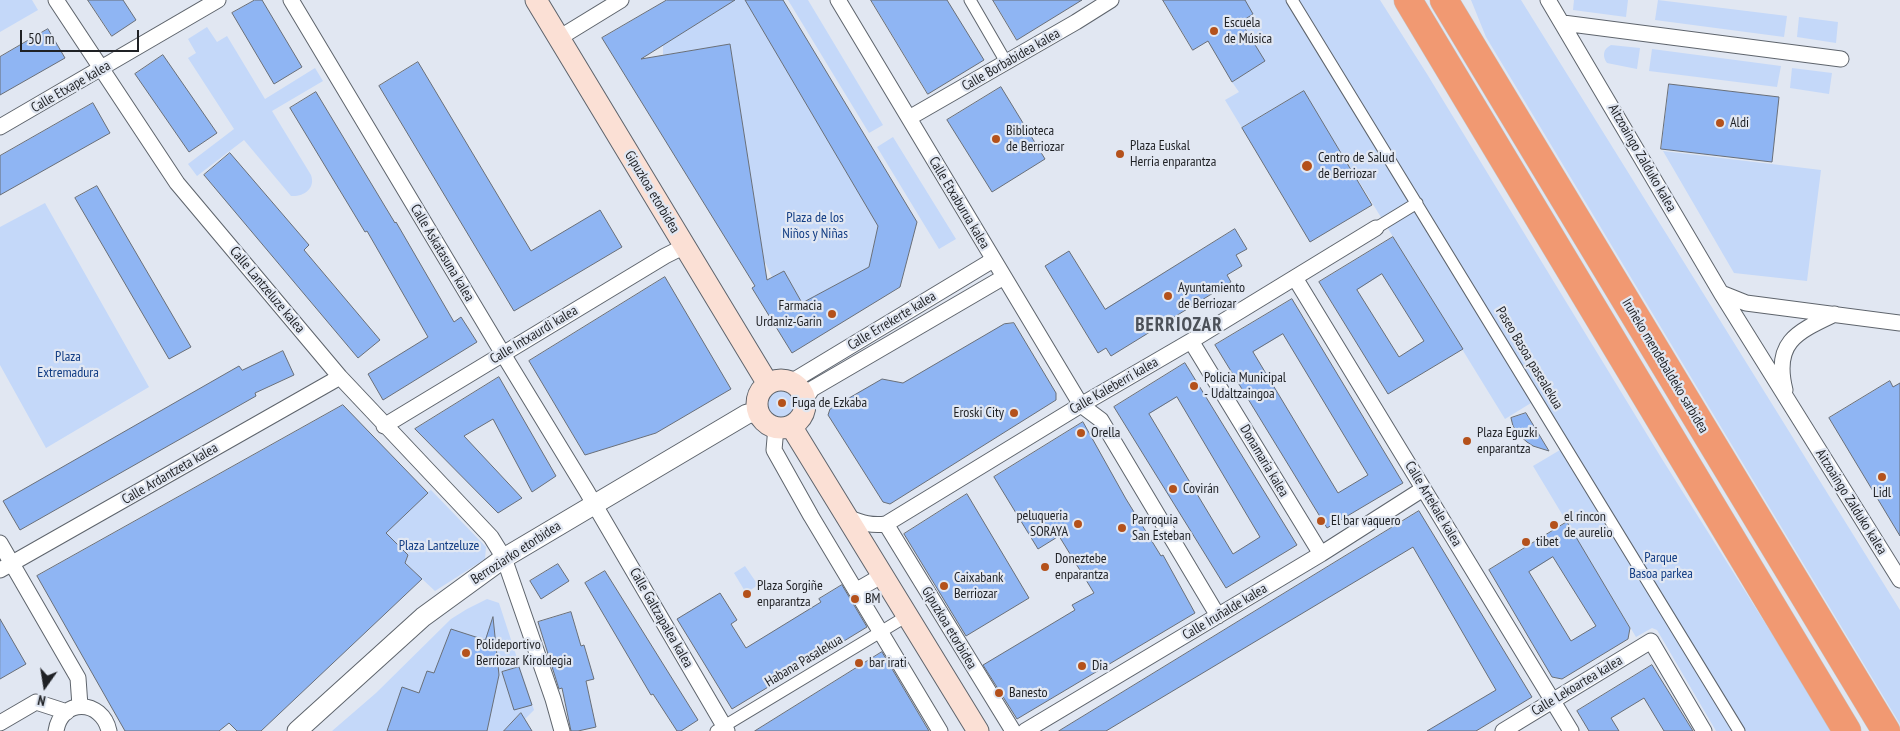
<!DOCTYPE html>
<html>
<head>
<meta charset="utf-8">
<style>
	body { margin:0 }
	#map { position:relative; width:1900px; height:731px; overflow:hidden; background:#e1e7f2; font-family:"PT Sans Narrow",sans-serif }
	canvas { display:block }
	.north { position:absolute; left:20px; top:661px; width:50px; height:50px; -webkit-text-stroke:4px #e1e7f2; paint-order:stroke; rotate:193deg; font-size:14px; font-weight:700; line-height:20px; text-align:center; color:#1f2125 }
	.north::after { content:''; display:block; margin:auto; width:18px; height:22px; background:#1f2125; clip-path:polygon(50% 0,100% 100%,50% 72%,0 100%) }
	.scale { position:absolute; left:20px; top:30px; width:119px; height:22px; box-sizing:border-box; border:2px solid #1f2125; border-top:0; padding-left:6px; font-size:15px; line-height:18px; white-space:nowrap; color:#1f2125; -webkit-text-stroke:4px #e1e7f2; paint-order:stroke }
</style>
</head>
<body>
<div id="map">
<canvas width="1900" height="731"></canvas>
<div class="north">N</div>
<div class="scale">50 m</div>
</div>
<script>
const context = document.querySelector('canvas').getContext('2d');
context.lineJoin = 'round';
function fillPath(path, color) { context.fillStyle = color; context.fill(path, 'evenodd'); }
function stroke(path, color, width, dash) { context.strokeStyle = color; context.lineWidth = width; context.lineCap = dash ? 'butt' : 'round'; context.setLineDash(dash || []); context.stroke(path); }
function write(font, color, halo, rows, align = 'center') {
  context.font = font + ' "PT Sans Narrow",sans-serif'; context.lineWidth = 4.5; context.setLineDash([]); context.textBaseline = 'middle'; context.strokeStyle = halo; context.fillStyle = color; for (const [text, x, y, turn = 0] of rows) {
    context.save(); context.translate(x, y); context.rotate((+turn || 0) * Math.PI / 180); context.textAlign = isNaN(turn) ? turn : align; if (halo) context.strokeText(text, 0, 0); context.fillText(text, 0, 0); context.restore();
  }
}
const green = new Path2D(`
	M0 0H32L38 10 0 32Z
	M735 0H745L878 226 869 267 802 303 784 271 772 277 764 260 730 44 663 55V45Z
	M788 0H808L883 125 869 133Z
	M1245 0H1380L1427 74 1662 459 1833 731H1716L1657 630 1652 628 1636 637 1533 466 1560 450 1531 403 1505 419 1304 92 1242 128 1225 100 1239 92 1232 82 1264 61 1241 22Z
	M1471 0H1521L1900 610V724L1486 37Z
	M1574 0H1628L1626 17 1573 10Z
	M1658 0 1787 16 1784 37 1655 20Z
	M1799 17 1838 22 1836 43 1797 37Z
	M207 27 217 42 227 36 265 99 315 68 323 81 272 111 311 175C316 189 303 197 291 196L244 140 197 176 188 164 234 129 188 58 196 53 188 39Z
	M1611 45 1640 48 1637 69 1607 63C1602 56 1603 49 1611 45Z
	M1652 49 1781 66 1777 87 1649 71Z
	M1792 68 1832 73 1829 94 1790 88Z
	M893 137 956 239 939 249 877 147Z
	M1663 151 1821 170 1807 281 1734 273Z
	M45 203 149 387 46 448 0 365V227Z
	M766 403a16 16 0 1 1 32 0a16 16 0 1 1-32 0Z
	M431 490 486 547 485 559 435 591 405 563 408 555 375 522Z
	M745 566 758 585 746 593 734 573Z
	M487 599 499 603 534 710 525 719 532 731H332L376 693 451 619 467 609Z`);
const building = new Path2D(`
	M88 0H123L136 20 112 36Z
	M255 0H262L302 67 274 84 232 13Z
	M667 0H735L641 59 730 44 767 280 784 271 802 303 869 267 878 226 745 0H783L917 222 900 287 792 353 752 288 755 286 602 38Z
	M871 0H947L984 60 928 94Z
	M993 0H1082L1017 40Z
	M1163 0H1245L1253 14 1241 22 1265 61 1232 82 1208 41 1193 50Z
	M48 29 65 58 0 95V57Z
	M163 55 217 133 189 152 135 74Z
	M418 62 531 251 600 210 622 247 514 311 379 86Z
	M1669 84 1779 97 1772 162 1661 149Z
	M1001 87 1045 159 992 192 947 120Z
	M1304 91 1372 205 1310 242 1242 128Z
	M316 92 395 223 396 222 454 322 461 317 477 342 383 400 368 374 428 337 367 231 365 232 290 108Z
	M93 103 110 133 0 195V156Z
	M230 153 309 245 304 250 380 340 358 358 204 175Z
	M97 186 191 347 169 359 75 198Z
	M1235 229 1247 249 1236 255 1242 266 1227 275 1231 282 1111 356 1106 348 1098 353 1045 266 1069 251 1105 309Z
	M1393 237 1463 349 1388 394 1319 282ZM1382 274 1424 341 1399 357 1357 290Z
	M665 277 731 389 656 433 585 455 529 361Z
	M1292 299 1403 483 1327 528 1215 345ZM1283 334 1368 475 1338 493 1253 352Z
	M1014 323 1056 393V400L890 504 883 502 828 415 830 409 882 379 903 383 1004 324Z
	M283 351 294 375 255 393 256 396 20 530 3 501 239 366 242 370Z
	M1185 363 1297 545 1226 588 1114 407ZM1177 397 1260 537 1233 554 1149 414Z
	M499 377 556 476 532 492 493 419 464 436 522 498 498 513 415 429Z
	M1890 381 1893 387 1900 383V536L1829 418Z
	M343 405 428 493 386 533 408 555 405 563 422 579 261 731H237L229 723 219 731H125L37 576Z
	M1526 413 1549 451 1533 446 1527 442 1520 436 1513 426 1511 418Z
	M1083 422 1126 499 1161 556 1163 555 1195 613 1017 719 983 665 1075 610 1072 605 1094 593 1059 536 1038 549 994 477Z
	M967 494 1029 598 966 636 904 534Z
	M1419 511 1532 697 1476 731H1427L1496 690 1413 547 1106 731H1059Z
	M1567 522 1630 628 1628 639 1562 679 1552 677 1489 570ZM1553 557 1596 626 1571 641 1529 572Z
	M558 564 569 581 541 599 530 581Z
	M605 571 698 720 681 731H677L653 694 651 695 585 583Z
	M842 585 867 627 732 709 677 619 720 593 737 620 731 624 746 648 821 602 819 599Z
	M571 612 581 646 584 645 594 679 586 681 596 727 578 731H571L562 688 559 689 538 622Z
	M493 617 499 675 487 731H387L402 687 419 693 427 671 434 673 451 629 485 640Z
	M0 619 26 664 0 679Z
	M882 652 929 731H755Z
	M1652 665 1693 731H1664L1644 698 1611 718 1619 731H1589L1577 711Z
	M519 667 532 705 514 710 502 672Z
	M521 713 532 731H504Z`);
const pedestrian = new Path2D(`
	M970 0 1006 62
	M1292 0 1739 731
	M1376 228 1417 203
	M716 731 907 616`);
const minor = new Path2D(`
	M56 0 177 183 340 377 491 537 504 558 553 699 562 731
	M291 0 503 354 586 490 727 731
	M838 0 1081 405 1101 420 1218 616
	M1548 0 1721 293 1900 580
	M1563 23 1841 59
	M559 38 621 0
	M909 118 1076 22 1111 0
	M0 127 218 0
	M1295 278 1571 731
	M1721 293 1746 303 1900 323
	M1191 341 1321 554
	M791 382 993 260
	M1785 390C1773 342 1797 332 1835 314
	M805 400 812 389 1004 277
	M384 426 665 256 685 246
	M776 427 774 450 811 516 940 731
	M849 518C862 523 872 526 886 524L1081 405 1191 341 1376 228
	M886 524 1013 731
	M0 543 78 678 80 706
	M0 570 340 377
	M857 590 883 575
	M0 723 36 702 67 712
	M56 731C61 698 102 699 109 731
	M1025 731 1321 554 1423 489
	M1503 731 1651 641 1704 731`);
const tertiary = new Path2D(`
	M297 731 423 617 504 558 747 414 759 412`);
const secondary = new Path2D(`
	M536 0 768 384
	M757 404a24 24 0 1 1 48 0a24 24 0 1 1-48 0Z
	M791 426 978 731`);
const motorway = new Path2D(`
	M1408 0 1847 731
	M1444 0 1886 731`);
const markers = [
	[1214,31,5,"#b4511b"],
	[1720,123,5,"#b4511b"],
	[996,139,5,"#b4511b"],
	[1120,154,5,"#b4511b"],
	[1307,166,6,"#b4511b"],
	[1168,296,5,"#b4511b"],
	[832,314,5,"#b4511b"],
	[1194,386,5,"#b4511b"],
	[782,403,5,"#b4511b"],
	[1014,413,5,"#b4511b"],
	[1081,433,5,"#b4511b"],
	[1467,441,5,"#b4511b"],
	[1882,477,5,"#b4511b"],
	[1173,489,5,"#b4511b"],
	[1321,521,5,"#b4511b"],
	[1078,524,5,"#b4511b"],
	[1554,525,5,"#b4511b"],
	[1122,528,5,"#b4511b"],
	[1526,542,5,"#b4511b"],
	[1045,567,5,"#b4511b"],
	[944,586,5,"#b4511b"],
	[747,594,5,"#b4511b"],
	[855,599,5,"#b4511b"],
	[466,653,5,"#b4511b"],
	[859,663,5,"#b4511b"],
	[1082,666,5,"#b4511b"],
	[999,693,5,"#b4511b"]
];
const poiNames = [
	["Escuela",1224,23],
	["de Música",1224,39],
	["Aldi",1730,123],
	["Biblioteca",1006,131],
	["de Berriozar",1006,147],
	["Plaza Euskal",1130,146],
	["Herria enparantza",1130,162],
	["Centro de Salud",1318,158],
	["de Berriozar",1318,174],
	["Ayuntamiento",1178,288],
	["de Berriozar",1178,304],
	["Farmacia",822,306,"right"],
	["Urdaniz-Garin",822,322,"right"],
	["Policia Municipal",1204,378],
	["- Udaltzaingoa",1204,394],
	["Fuga de Ezkaba",792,403],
	["Eroski City",1004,413,"right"],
	["Orella",1091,433],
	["Plaza Eguzki",1477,433],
	["enparantza",1477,449],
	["Covirán",1183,489],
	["Lidl",1882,493,"center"],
	["peluqueria",1068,516,"right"],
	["SORAYA",1068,532,"right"],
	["el rincon",1564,517],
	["de aurelio",1564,533],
	["Parroquia",1132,520],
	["San Esteban",1132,536],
	["El bar vaquero",1331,521],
	["tibet",1536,542],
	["Doneztebe",1055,559],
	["enparantza",1055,575],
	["Caixabank",954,578],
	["Berriozar",954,594],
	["Plaza Sorgiñe",757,586],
	["enparantza",757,602],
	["BM",865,599],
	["Polideportivo",476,645],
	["Berriozar Kiroldegia",476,661],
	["bar irati",869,663],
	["Dia",1092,666],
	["Banesto",1009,693]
];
const streetNames = [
	["Calle Borbabidea kalea",1011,60,-30],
	["Calle Etxape kalea",71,87,-30],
	["Aitzoaingo Zalduko kalea",1642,158,60],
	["Gipuzkoa etorbidea",652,192,59],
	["Calle Etxaburua kalea",959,203,59],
	["Calle Askatasuna kalea",442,253,59],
	["Calle Lantzeluze kalea",267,290,50],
	["Calle Errekerte kalea",892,321,-31],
	["Calle Intxaurdi kalea",534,335,-31],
	["Paseo Basoa pasealekua",1529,358,59],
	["Iruñeko mendebaldeko sarbidea",1665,366,59],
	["Calle Kaleberri kalea",1114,386,-30],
	["Donamaria kalea",1264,461,59],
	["Calle Ardantzeta kalea",170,474,-30],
	["Aitzoaingo Zalduko kalea",1851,502,58],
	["Calle Artekale kalea",1433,504,59],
	["Berroziarko etorbidea",516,553,-33],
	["Calle Iruñalde kalea",1225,612,-31],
	["Calle Galtzapalea kalea",661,618,60],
	["Gipuzkoa etorbidea",949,628,59],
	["Habana Pasalekua",804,661,-31],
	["Calle Lekoartea kalea",1577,686,-31]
];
const parkNames = [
	["Plaza de los",815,218],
	["Niños y Niñas",815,234],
	["Plaza",68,357],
	["Extremadura",68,373],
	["Plaza Lantzeluze",439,546],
	["Parque",1661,558],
	["Basoa parkea",1661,574]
];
const districtNames = [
	["BERRIOZAR",1179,326]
];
fillPath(green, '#c4d8f9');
fillPath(building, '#8fb5f3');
stroke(building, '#696f78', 1);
stroke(pedestrian, '#5e646c', 13);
stroke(minor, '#5e646c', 17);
stroke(tertiary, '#5e646c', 21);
stroke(secondary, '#5e646c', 23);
stroke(motorway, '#c5c5c6', 29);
stroke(pedestrian, '#fff', 11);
stroke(minor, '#fff', 15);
stroke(tertiary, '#fff', 19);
stroke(secondary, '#fbe0d5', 21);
stroke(motorway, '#f19972', 28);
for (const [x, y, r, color] of markers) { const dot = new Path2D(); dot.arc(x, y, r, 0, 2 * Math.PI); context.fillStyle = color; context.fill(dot); stroke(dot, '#e1e7f2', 2); }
write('14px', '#1f2125', '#e1e7f2', poiNames, 'left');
write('14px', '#1f2125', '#e1e7f2', streetNames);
write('14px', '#123d84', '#e1e7f2', parkNames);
context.letterSpacing = '1px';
write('bold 19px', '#4c5159', '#e1e7f2', districtNames);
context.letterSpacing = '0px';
</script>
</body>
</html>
